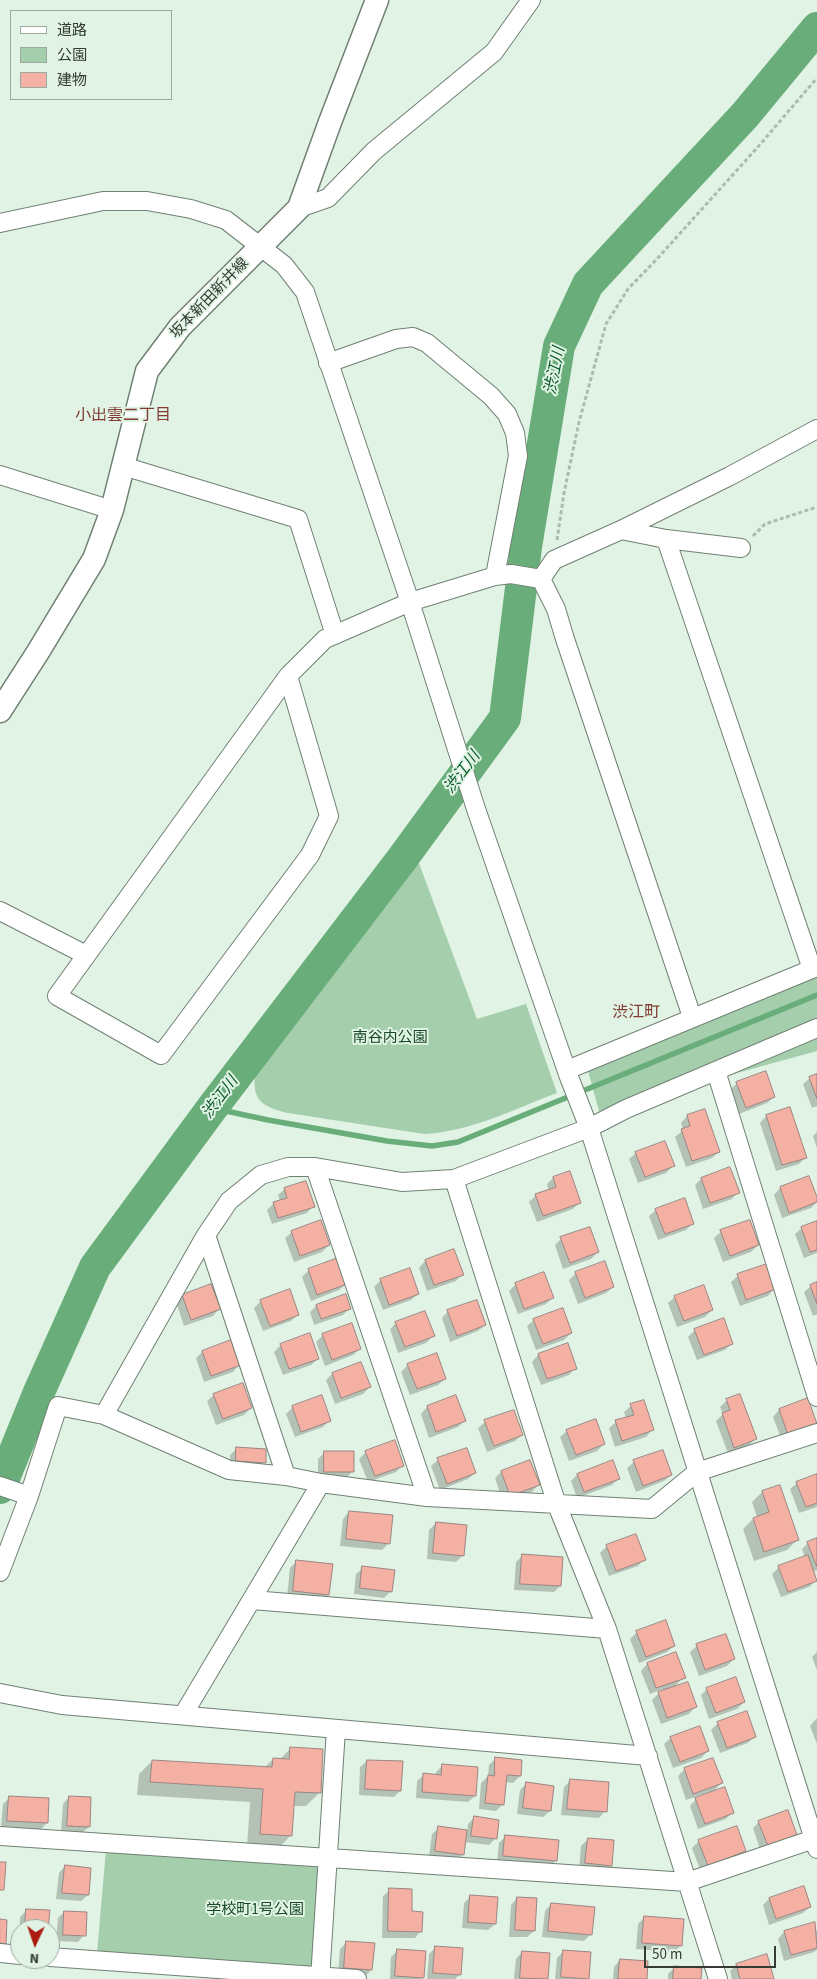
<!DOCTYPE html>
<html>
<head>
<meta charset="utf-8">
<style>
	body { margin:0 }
	#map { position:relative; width:817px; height:1979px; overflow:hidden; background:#e1f3e4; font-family:"Source Sans 3","Noto Sans JP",sans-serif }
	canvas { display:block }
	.legend { position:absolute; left:10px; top:10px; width:162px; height:90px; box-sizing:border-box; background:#e1f3e4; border:1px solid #9ca99e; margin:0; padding:6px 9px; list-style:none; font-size:15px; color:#343b35 }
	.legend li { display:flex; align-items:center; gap:10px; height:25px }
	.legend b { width:25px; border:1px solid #9ca99e }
	.north { position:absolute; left:10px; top:1919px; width:50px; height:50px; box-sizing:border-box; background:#e1f3e4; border:1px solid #9ca99e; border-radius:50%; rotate:183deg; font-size:14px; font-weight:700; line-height:20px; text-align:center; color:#343b35 }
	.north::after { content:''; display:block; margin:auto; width:18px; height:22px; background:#ab1b10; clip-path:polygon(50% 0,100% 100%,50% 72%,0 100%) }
	.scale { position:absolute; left:644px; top:1946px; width:132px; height:22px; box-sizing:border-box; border:2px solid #343b35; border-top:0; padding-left:6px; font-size:15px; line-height:18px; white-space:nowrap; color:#343b35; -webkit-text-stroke:4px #e1f3e4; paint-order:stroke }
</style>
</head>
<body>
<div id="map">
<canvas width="817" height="1979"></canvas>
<ul class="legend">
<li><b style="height:6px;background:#fff"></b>道路</li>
<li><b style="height:14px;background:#a4ceac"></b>公園</li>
<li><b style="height:14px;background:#f5b0a4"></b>建物</li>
</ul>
<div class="north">N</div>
<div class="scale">50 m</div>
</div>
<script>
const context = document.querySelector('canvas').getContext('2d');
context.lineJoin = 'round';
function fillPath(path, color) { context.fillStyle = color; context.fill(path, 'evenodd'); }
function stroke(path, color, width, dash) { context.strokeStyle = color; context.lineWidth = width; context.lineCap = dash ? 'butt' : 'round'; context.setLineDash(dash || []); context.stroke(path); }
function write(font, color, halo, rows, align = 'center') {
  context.font = font + ' "Source Sans 3","Noto Sans JP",sans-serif'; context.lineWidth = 4; context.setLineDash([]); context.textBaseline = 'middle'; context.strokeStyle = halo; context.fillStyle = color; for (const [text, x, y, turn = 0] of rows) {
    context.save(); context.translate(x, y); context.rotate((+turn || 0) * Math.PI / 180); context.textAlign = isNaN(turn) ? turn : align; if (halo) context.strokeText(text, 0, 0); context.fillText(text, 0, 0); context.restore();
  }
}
const green = new Path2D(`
	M417 858 477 1019 526 1004 557 1093C514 1109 470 1132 424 1134L288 1113C258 1106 251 1098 256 1067Z
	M817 976V1051L599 1111 588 1071Z
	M106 1850 320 1863 313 1967 97 1953Z`);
const shadow = new Path2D(`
	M817 1075V1106L812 1108 803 1084 810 1078Z
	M737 1083 774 1097 767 1103 739 1114 730 1090Z
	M790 1109 806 1157 799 1164 776 1171 760 1123 766 1116Z
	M687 1116 719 1152 712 1158 686 1167 675 1137 683 1130 681 1123Z
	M817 1132V1148L813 1136Z
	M636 1153 673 1166 666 1173 638 1183 629 1159Z
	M553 1178 580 1202 573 1209 537 1222 529 1202 536 1195 549 1191 547 1184Z
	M809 1178 817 1202 811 1208 782 1218 774 1195 780 1188Z
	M701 1179 738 1192 732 1199 703 1209 695 1185Z
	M285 1189 313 1206 307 1213 272 1224 267 1210 274 1203 280 1201 278 1195Z
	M656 1210 693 1223 686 1230 658 1240 649 1216Z
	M817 1222V1253L804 1258 795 1234 802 1228Z
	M292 1232 329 1245 322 1252 294 1262 285 1238Z
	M721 1232 758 1245 751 1252 723 1262 714 1238Z
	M561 1239 598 1252 591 1259 563 1269 555 1245Z
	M425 1261 462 1274 456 1281 427 1291 419 1268Z
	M309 1270 346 1284 339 1290 311 1301 302 1277Z
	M576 1273 613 1287 606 1293 578 1304 569 1280Z
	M738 1276 774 1289 768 1296 740 1306 731 1282Z
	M381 1280 418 1294 411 1300 383 1310 374 1287Z
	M817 1283V1314L813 1316 804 1292 811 1286Z
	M516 1284 553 1297 546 1304 518 1314 509 1291Z
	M182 1296 219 1309 213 1316 184 1326 176 1302Z
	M675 1297 712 1310 705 1317 677 1327 668 1303Z
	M261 1301 298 1314 291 1321 263 1331 254 1308Z
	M316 1306 350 1308 343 1315 314 1325 310 1312Z
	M448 1311 485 1325 478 1331 450 1342 442 1318Z
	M534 1320 571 1333 564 1340 536 1350 527 1326Z
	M396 1323 433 1336 426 1343 398 1353 390 1329Z
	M695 1330 732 1343 725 1350 697 1360 688 1337Z
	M323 1335 360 1349 353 1355 325 1366 316 1342Z
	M281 1345 318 1359 311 1365 283 1375 274 1352Z
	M202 1352 239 1365 233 1372 204 1382 196 1358Z
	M538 1355 575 1368 569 1375 541 1385 532 1362Z
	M408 1365 445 1379 438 1385 410 1395 401 1372Z
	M332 1374 370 1387 363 1394 335 1404 326 1380Z
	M214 1395 251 1408 244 1415 216 1425 207 1401Z
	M456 1397 464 1421 458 1427 429 1438 421 1414 427 1407Z
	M727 1400 755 1439 749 1445 728 1453 716 1421 723 1414 720 1407Z
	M808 1400 816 1424 810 1430 782 1441 773 1417 779 1410Z
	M631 1406 652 1430 646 1437 615 1447 609 1428 616 1422 626 1418 624 1412Z
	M293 1407 330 1420 323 1427 295 1437 286 1414Z
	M485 1422 522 1435 515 1441 487 1452 478 1428Z
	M567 1431 604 1444 597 1451 569 1461 560 1437Z
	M237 1448 264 1462 258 1469 230 1467V1455Z
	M325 1452 353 1471 346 1478H318V1459Z
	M366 1452 403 1465 396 1472 368 1482 359 1459Z
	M438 1460 475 1473 468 1479 440 1490 431 1466Z
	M612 1462 618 1479 612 1485 577 1498 571 1481 577 1475Z
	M634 1462 671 1475 664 1481 636 1492 627 1468Z
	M501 1472 538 1485 532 1492 503 1502 495 1478Z
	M817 1475V1507L799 1513 790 1489 797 1483Z
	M762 1492 798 1539 787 1550 754 1561 743 1529 753 1519 757 1517 752 1502Z
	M349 1512 389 1543 382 1550 340 1546 343 1519Z
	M436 1523 463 1555 456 1562 427 1559 429 1530Z
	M817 1539V1570L813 1572 816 1581 809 1587 781 1597 772 1574 779 1567 805 1558 802 1549 808 1543Z
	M607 1546 644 1559 638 1566 609 1576 600 1553Z
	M522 1556 560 1586 554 1592 514 1590 516 1562Z
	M296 1562 328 1595 321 1601 287 1597 290 1568Z
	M363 1568 391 1591 384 1598 354 1594 356 1574Z
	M637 1632 674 1646 667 1652 639 1663 630 1639Z
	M697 1646 734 1659 727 1666 699 1676 690 1652Z
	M817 1652V1670L812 1657Z
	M647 1664 684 1677 673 1688 695 1707 689 1714 661 1724 652 1700 663 1689 650 1694 641 1671Z
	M707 1689 744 1702 737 1709 709 1719 701 1695Z
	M816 1719H817V1744L810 1726Z
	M718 1723 755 1736 748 1743 720 1753 711 1730Z
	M671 1738 708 1751 701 1758 673 1768 664 1744Z
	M291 1748 319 1793 306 1806H293L291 1835 278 1849 247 1847 250 1802 137 1795 139 1774 152 1761 264 1768 273 1759H280Z
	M496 1758 521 1761 520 1776 513 1783 505 1782 503 1804 496 1811 479 1809 481 1783 488 1776 489 1765Z
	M713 1759 721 1783 715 1790 686 1800 678 1776 684 1770Z
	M367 1761 400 1791 394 1797 359 1795 360 1767Z
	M442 1766 475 1796 468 1802 416 1798 417 1781 424 1775 435 1776 436 1772Z
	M570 1781 605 1811 599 1818 561 1815 564 1787Z
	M527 1783 550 1811 543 1817 517 1814 520 1790Z
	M69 1797 89 1827 82 1833 61 1832 63 1804Z
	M9 1798 47 1823 40 1830 1 1827 3 1804Z
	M696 1799 733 1812 726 1819 698 1829 690 1806Z
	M474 1818 496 1838 489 1845 464 1842 463 1854 456 1861 429 1857 432 1834 439 1828 467 1832 468 1824Z
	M759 1822 796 1835 789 1842 761 1852 753 1828Z
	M506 1836 556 1860 550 1867 497 1862 499 1843Z
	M588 1839 611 1866 604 1872 579 1870 581 1846Z
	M699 1841 745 1851 738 1858 701 1872 692 1848Z
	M65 1866 88 1895 81 1901 56 1899 59 1873Z
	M390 1890 410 1913 421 1931 415 1938H382L383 1896Z
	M471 1896 495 1924 488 1930 462 1928 464 1903Z
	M517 1898 534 1931 527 1937H509L511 1905Z
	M769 1899 810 1907 803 1913 769 1925 763 1905Z
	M551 1904 591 1934 584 1941 542 1937 545 1911Z
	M27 1910 47 1929H20L19 1939 20 1917Z
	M64 1912 84 1935 78 1942 56 1941 58 1918Z
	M645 1917 681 1945 674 1952 636 1949 638 1924Z
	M814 1923 817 1932V1950L814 1952 784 1961 778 1939 784 1932Z
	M347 1942 371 1970 365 1977 338 1975 340 1949Z
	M436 1947 460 1974 455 1979H427L429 1954Z
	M398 1950 422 1978 421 1979H390L391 1957Z
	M564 1951 588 1979H555L557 1958Z
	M522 1952 549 1954 547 1979H514L516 1959Z
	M620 1960 645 1979H613L614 1967Z
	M736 1965 773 1979H732L730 1971Z
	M675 1967 700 1979H668V1974Z`);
const stream = new Path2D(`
	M212 1108 268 1120 387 1141 432 1146 458 1142 817 995`);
const river = new Path2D(`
	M0 1488 39 1392 95 1267 212 1108 402 859 505 718 526 547 559 346 588 284 745 115 817 28`);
const building = new Path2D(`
	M766 1071 775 1097 746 1108 736 1082Z
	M817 1074V1099L809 1077Z
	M790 1107 807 1158 782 1165 766 1115Z
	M705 1109 720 1152 692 1161 681 1129 690 1126 687 1115Z
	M665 1141 675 1166 645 1177 635 1152Z
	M730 1167 740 1193 710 1203 701 1178Z
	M570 1171 581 1203 543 1216 535 1194 556 1187 553 1177Z
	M809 1176 817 1197V1202L789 1213 780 1187Z
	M306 1181 315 1207 278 1218 273 1202 287 1198 284 1188Z
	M685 1198 694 1224 665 1234 655 1209Z
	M321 1220 330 1245 300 1256 291 1231Z
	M750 1220 759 1245 730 1256 720 1230Z
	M817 1221V1250L810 1252 801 1227Z
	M590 1227 599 1252 570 1263 560 1237Z
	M454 1249 464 1275 434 1285 425 1260Z
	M338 1258 347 1284 317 1295 308 1269Z
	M605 1261 614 1287 585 1298 575 1272Z
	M767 1264 776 1289 746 1300 737 1274Z
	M410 1268 419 1294 389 1305 380 1279Z
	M544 1272 554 1298 524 1309 515 1283Z
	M817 1282V1304L810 1285Z
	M211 1284 221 1309 191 1320 182 1295Z
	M704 1285 713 1310 684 1321 674 1296Z
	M290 1289 299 1315 270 1326 260 1300Z
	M346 1294 351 1309 321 1319 316 1305Z
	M477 1300 486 1325 457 1336 447 1310Z
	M563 1308 572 1333 543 1344 533 1319Z
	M425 1311 435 1336 405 1347 395 1322Z
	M724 1318 733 1344 704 1355 694 1329Z
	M352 1323 361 1349 332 1360 322 1334Z
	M310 1333 319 1359 289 1369 280 1344Z
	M231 1340 241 1365 211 1376 202 1351Z
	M568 1343 577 1369 547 1379 538 1354Z
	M437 1353 446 1379 417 1389 407 1364Z
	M361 1362 371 1387 341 1398 332 1373Z
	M243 1383 252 1408 223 1419 213 1394Z
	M740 1394 757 1439 734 1448 722 1413 730 1410 726 1399Z
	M322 1395 331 1421 301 1432 292 1406Z
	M456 1395 466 1421 436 1432 427 1406Z
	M808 1398 817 1424 788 1435 779 1409Z
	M644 1400 654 1430 622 1441 615 1420 634 1415 630 1404Z
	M514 1410 523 1435 494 1446 484 1420Z
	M596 1419 605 1444 576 1455 566 1430Z
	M395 1440 404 1466 375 1476 365 1451Z
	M236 1447 266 1449V1463L236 1461Z
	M467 1448 476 1473 447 1484 437 1458Z
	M663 1450 672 1475 643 1486 633 1460Z
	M324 1451H354V1472H324Z
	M530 1460 540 1485 510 1496 501 1471Z
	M613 1460 620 1479 584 1492 577 1474Z
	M817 1474V1503L806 1507 796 1482Z
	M780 1485 799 1540 764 1552 753 1518 769 1512 762 1491Z
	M349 1511 393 1515 390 1544 346 1539Z
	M436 1522 467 1525 464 1556 433 1553Z
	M636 1534 646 1560 616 1571 606 1545Z
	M817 1538V1567L807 1542Z
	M522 1554 563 1557 561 1586 520 1584Z
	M808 1555 817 1581 788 1592 778 1566Z
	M296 1560 333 1564 329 1595 293 1591Z
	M362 1566 395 1570 392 1592 360 1588Z
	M666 1620 675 1646 646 1657 636 1631Z
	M726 1634 735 1659 705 1670 696 1644Z
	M676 1652 686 1678 656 1688 647 1663Z
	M736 1677 745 1702 716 1713 706 1688Z
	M688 1682 697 1707 667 1718 658 1692Z
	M747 1711 756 1737 727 1748 717 1722Z
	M700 1726 709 1751 680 1762 670 1737Z
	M290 1747 323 1749 321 1793 295 1792 292 1836 260 1834 263 1789 150 1782 152 1760 272 1767 273 1758 289 1759Z
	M495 1757 522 1760 521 1776 507 1775 504 1805 485 1803 488 1775 494 1776Z
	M713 1758 723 1783 693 1794 684 1768Z
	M367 1760 403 1761 401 1791 365 1789Z
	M442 1764 478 1767 476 1796 422 1792 423 1773 441 1775Z
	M570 1779 609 1782 607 1812 567 1809Z
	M526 1782 554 1786 551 1811 523 1808Z
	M725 1787 734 1813 705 1824 695 1798Z
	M9 1796 49 1798 48 1823 7 1821Z
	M69 1796 91 1797 90 1827 67 1826Z
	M788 1810 797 1835 768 1846 758 1821Z
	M474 1816 499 1820 497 1839 471 1836Z
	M438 1826 467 1830 464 1855 435 1851Z
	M737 1826 746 1851 708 1866 698 1840Z
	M505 1835 559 1840 557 1861 503 1856Z
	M588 1838 614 1840 612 1866 585 1863Z
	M0 1862H6L4 1890H0Z
	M65 1865 91 1868 89 1895 62 1893Z
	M804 1886 811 1907 776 1919 769 1898Z
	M389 1888 412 1889V1911L423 1912 422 1932 388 1931Z
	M470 1895 498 1897 496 1924 468 1922Z
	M517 1897 537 1898 535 1931 515 1930Z
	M551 1903 595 1907 592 1935 548 1931Z
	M26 1909 50 1910 48 1929H25Z
	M64 1911 87 1912 86 1936 63 1935Z
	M644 1916 684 1919 682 1946 642 1943Z
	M0 1919 7 1920 6 1944 0 1943Z
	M815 1922 817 1948 791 1955 784 1931Z
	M346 1941 375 1943 372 1970 344 1968Z
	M435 1946 463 1948 461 1975 433 1973Z
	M397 1949 426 1951 424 1978 395 1976Z
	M563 1950 591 1952 589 1979 561 1977Z
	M522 1951 550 1953 548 1979 520 1978Z
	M767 1954 774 1979H740L736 1964Z
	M620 1959 648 1961 647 1979H618Z
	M674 1966 702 1968 701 1979H673Z`);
const path = new Path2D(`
	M753 536 765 524 817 507
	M557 540 564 493 579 422 606 324 628 289 656 260 757 148 817 78`);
const minor = new Path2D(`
	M299 208 328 198 374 151 494 52 531 0
	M0 223 103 201H147L191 209 226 220 284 265 305 292 410 602 476 809 569 1077 589 1128 817 1849
	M328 363 396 339 413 337 427 343 491 396 507 414 515 433 518 456 495 576
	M123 466 298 519 335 635
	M0 475 112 510
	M666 539 741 548
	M541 579 556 609 565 639 692 1017
	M541 579 554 560 621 530 730 476 817 429
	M288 676 329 816 310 855 161 1055 57 996 288 676 325 639 410 602 495 576 511 574 541 579
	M0 911 86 955
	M567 1070 812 969 666 539 621 530
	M716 1071 817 1397
	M315 1167 427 1497
	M454 1179 557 1505 607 1629 718 1979
	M206 1235 286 1476
	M104 1415 206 1235 229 1201 261 1175 288 1167H315L402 1182 454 1179 589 1128 626 1109 817 1028
	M0 1486 29 1496
	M0 1572 29 1496 58 1406 104 1415 229 1470 286 1476 321 1483 427 1497 652 1509 697 1472 817 1433
	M252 1600 607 1629
	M0 1693 62 1705 648 1756
	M183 1715 321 1483
	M0 1836 687 1882 817 1838
	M0 1953 20 1955
	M50 1957 357 1979
	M320 1979 336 1729`);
const major = new Path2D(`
	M0 711 38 652 94 559 112 510 147 371 180 327 299 208 330 122 377 0`);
const streetNames = [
	["坂本新田新井線",210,299,-46]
];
const parkNames = [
	["南谷内公園",390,1039],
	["学校町1号公園",255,1911]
];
const waterNames = [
	["渋江川",556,371,-79],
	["渋江川",463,773,-53],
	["渋江川",221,1098,-53]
];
const neighbourhoodNames = [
	["小出雲二丁目",123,416],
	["渋江町",636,1013]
];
fillPath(green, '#a4ceac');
fillPath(shadow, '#0003');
stroke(stream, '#69ae7a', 5.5);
stroke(river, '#69ae7a', 32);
fillPath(building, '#f5b0a4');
stroke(building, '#9b8581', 1);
stroke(minor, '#708073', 20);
stroke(major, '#708073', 25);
stroke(path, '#acbbaf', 3, [4, 2.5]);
stroke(minor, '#fff', 18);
stroke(major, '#fff', 22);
write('15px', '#343b35', '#e1f3e4', streetNames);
write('15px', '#164926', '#e1f3e4', parkNames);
write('italic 16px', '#055928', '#e1f3e4', waterNames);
write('16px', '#813b31', '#e1f3e4', neighbourhoodNames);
</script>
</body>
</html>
